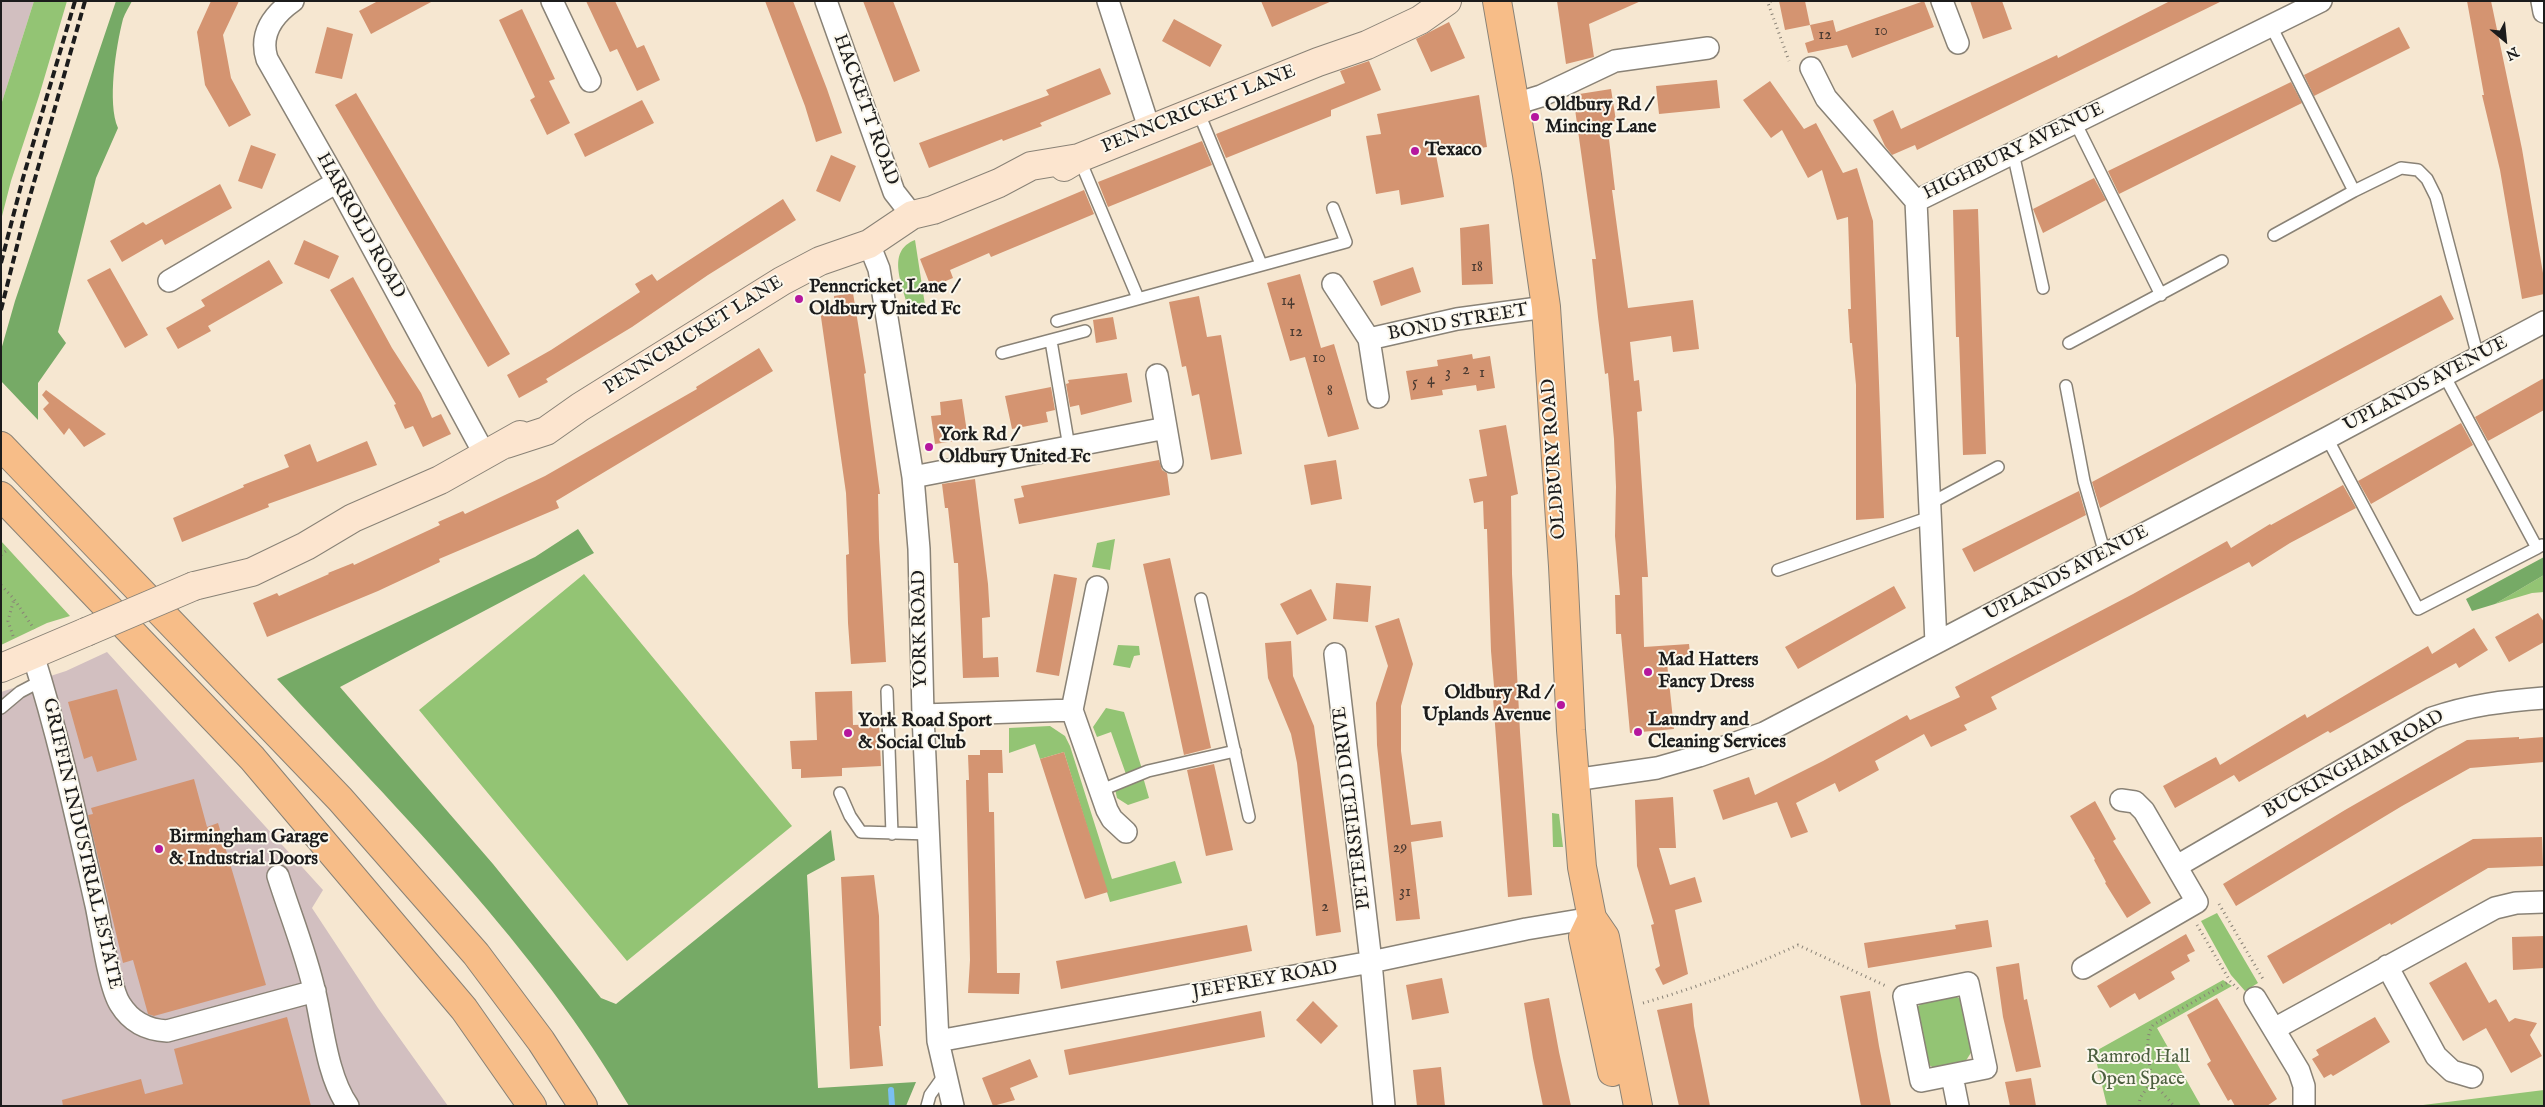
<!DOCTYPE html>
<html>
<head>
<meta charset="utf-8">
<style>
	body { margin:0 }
	#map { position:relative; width:2545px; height:1107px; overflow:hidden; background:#f6e7d1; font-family:"IM FELL English",serif }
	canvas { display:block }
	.frame { position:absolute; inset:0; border:2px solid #1c1c1c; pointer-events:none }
	.north { position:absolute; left:2480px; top:15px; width:50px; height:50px; -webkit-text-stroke:4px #fbf7ec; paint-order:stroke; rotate:152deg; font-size:14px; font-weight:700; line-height:20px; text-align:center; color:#1c1c1c }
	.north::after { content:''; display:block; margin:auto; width:18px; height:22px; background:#1c1c1c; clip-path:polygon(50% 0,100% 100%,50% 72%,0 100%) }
</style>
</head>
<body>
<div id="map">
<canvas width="2545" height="1107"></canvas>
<div class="frame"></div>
<div class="north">N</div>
</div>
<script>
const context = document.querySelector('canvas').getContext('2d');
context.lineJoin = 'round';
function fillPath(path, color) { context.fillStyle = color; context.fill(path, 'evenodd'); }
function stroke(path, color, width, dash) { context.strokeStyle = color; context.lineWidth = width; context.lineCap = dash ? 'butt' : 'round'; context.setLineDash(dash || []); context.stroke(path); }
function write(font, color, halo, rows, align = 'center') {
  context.font = font + ' "IM FELL English",serif'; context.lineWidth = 4; context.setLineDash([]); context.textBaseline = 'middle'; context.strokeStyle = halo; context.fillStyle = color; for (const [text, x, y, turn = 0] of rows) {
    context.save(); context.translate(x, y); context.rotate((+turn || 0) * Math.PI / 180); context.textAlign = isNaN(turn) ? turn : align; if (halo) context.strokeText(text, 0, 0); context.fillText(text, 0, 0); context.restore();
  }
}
const industrial = new Path2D(`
	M1 1H34L1 105Z
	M107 652 323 890 312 908 378 1008 448 1106H1V692L66 671Z`);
const green = new Path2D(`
	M34 1H67L39 96 11 181 1 220V105Z
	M915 240 925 305 908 307C902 284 886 251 915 240Z
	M1115 539 1110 570 1092 567 1097 543Z
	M1 541 70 616 47 623 1 645Z
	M584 574 792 826 627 961 419 710Z
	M2544 575V592L2532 593 2495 604Z
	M1118 645 1139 646 1140 655 1134 656 1130 668 1113 665Z
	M1106 708 1124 712 1142 769 1127 777 1111 732 1097 737 1093 727Z
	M1050 726 1065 736 1070 746 1112 879 1175 861 1182 883 1110 902 1064 752 1040 759 1035 744 1009 753V728Z
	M1143 777 1149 798 1128 805 1117 798 1115 789Z
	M1552 813 1559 814 1563 847H1553Z
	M2217 913 2258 983 2245 991 2231 975 2201 921Z
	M2223 980 2232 986 2157 1028 2201 1106H2107L2094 1052Z
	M1955 996 1961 999 1972 1051 1962 1067 1937 1070 1926 1063 1916 1008 1926 1000Z
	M2544 1090V1106H2415Z`);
const forest = new Path2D(`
	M116 1H132C129 7 125 13 123 19 116 46 107 103 118 128L96 178 58 332 66 343 38 383V420L1 381V350L15 301Z
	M578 529 594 553 340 687 493 864 601 998 616 1004 831 830 835 860 807 875 818 1088 916 1082 906 1106H629C537 947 400 813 277 679L535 557Z
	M2544 557V575L2495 604 2472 611 2466 599Z`);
const stream = new Path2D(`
	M891 1090 892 1106`);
const building = new Path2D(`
	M211 1H239L223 35 231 78 251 115 229 127 205 85 197 32Z
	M378 1H433L371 34 359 11Z
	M586 1H615L637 48 644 45 660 80 637 91 617 49 610 52Z
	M765 1H793L827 89 842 133 816 142 805 106Z
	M863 1H893L920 71 894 82Z
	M1261 1H1332L1272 27Z
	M1557 1H1641L1589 24 1594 57 1566 64Z
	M1779 1H1805L1810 25 1785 30Z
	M1924 1 1934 27 1852 58 1847 45 1808 53 1805 43 1814 40 1810 25 1833 20 1836 32Z
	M1970 1H2002L2012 29 1983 39Z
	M2170 1H2222L1917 150 1915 145 1892 155 1885 146 1873 120 1893 110 1901 129 2057 55 2058 58Z
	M2467 1H2491L2522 149 2544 279V294L2522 299 2500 170 2482 95H2484Z
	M522 9 555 79 549 81 570 123 547 135 530 100 535 97 499 20Z
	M1174 19 1222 45 1210 67 1162 41Z
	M1449 22 1465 58 1431 72 1416 39Z
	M327 27 353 34 342 79 315 73Z
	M2399 27 2410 48 2314 96 2304 75Z
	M1369 61 1381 90 1331 110V116L1226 158 1216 134 1345 83 1340 71Z
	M1100 68 1111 94 1040 123 1042 126 1003 141 1002 139 929 168 919 143 1049 95 1046 90Z
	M1717 80 1720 108 1659 114 1656 86Z
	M1770 81 1804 129 1816 123 1843 173 1857 168 1873 221 1884 518 1856 520V385L1852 343H1850L1848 309H1851L1848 217 1837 220 1822 170 1808 178 1782 130 1771 138 1743 100Z
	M2291 82 2302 103 2119 194 2108 171Z
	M1611 89 1616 121 1607 122 1615 190H1612L1628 308 1693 300 1699 349 1673 352 1671 336 1630 342 1634 381 1639 380 1642 411 1637 412 1648 577H1642L1644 647 1689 644 1691 662 1667 663 1674 729 1630 733 1621 634H1616L1615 595H1620L1615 536 1616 487 1614 439 1608 373 1605 374 1598 317 1592 259H1596L1573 95Z
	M356 93 510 354 488 367 335 105Z
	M1479 95 1487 147 1436 155 1444 197 1401 205 1399 190 1376 194 1366 136 1381 134 1377 114Z
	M642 100 654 123 585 157 574 134Z
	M1202 141 1212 165 1108 207 1098 182Z
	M251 145 276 154 262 189 238 181Z
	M831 155 856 166 840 202 816 191Z
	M2094 178 2106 200 2043 233 2033 209Z
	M220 184 232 208 165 245 162 239 122 262 110 241 143 222 146 225Z
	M1084 190 1094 214 991 257 989 253 950 270 953 278 931 287 920 259Z
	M783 199 796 220 708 275 632 327 546 379 548 382 519 398 507 375 551 350 640 292 635 284 652 274 657 281Z
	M1978 209 1986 454 1963 455 1959 337H1956L1953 210Z
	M1489 224 1493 284 1462 285 1460 228Z
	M304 240 339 256 329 279 294 264Z
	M269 260 283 283 208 326 211 331 178 349 166 328 205 306 201 300Z
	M1413 267 1421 292 1381 306 1373 281Z
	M110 268 148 335 125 348 87 280Z
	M1300 274 1321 348 1334 344 1359 429 1328 437 1305 357 1290 361 1267 283Z
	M353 277 392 348 421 393 432 418 441 414 451 434 423 447 413 426 405 429 394 405 396 404 330 290Z
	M853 293 866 373 864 374 880 494H878L879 539 886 662 851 664 848 623 846 555 849 554 846 493 820 310 835 307 834 296Z
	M2441 295 2454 319 2100 508 2092 482Z
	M1199 296 1207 337 1221 335 1242 454 1211 460 1199 394 1192 396 1186 366 1182 367 1169 302Z
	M1113 317 1117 339 1096 343 1093 320Z
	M759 348 773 371 556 501 559 508 439 559 440 562 378 591 267 637 253 603 277 593 279 596 329 574 328 573 353 563 354 565 440 525 438 522 463 511 465 514 545 476 697 389 696 387Z
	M1472 354 1473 359 1490 356 1495 388 1477 391 1476 385 1442 390 1443 395 1411 400 1406 371 1438 366 1437 360Z
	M1127 373 1132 402 1081 415 1079 405 1070 407 1066 384 1069 383 1068 380Z
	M2544 378V410L2488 441 2475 417Z
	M1051 387 1055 410 1046 412 1048 422 1012 429 1005 396Z
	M46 390 70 408 106 434 84 447 69 428 64 435 43 409 49 403 42 395Z
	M962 399 968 439 935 444 931 416 941 415 940 402Z
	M2461 423 2473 445 2371 504 2358 481Z
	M1506 425 1518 494 1511 496 1512 574 1520 732 1532 895 1508 897 1493 698H1495L1491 651 1487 529H1484L1483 501 1474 503 1469 479 1487 476 1479 430Z
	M367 441 377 465 268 504 269 507 182 542 173 518 244 487 243 485 289 467 284 455 310 444 317 462Z
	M1159 460 1162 470 1167 473 1170 495 1019 524 1014 499 1024 497 1021 486Z
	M1336 460 1342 499 1311 505 1304 465Z
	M975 479 988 584 990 617 982 618 983 658 998 657 999 677 963 678 958 563H954L948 508H945L942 484Z
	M2343 485 2356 508 2290 543 2252 567 2249 562 1991 697 1997 709 1964 725 1967 730 1931 747 1924 734 1875 761 1879 770 1839 792 1835 783 1796 803 1808 832 1791 838 1777 802 1723 820 1713 790 1749 777 1755 795 1823 761 1907 715 1910 720 1960 697 1955 687 2133 594 2227 541 2231 548 2270 524 2271 525Z
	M2079 491 2086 515 1974 572 1962 549Z
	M1170 558 1211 748 1184 755 1143 564Z
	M1054 574 1077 578 1059 676 1036 672Z
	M1336 583 1371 586 1368 622 1333 619Z
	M1894 586 1906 608 1798 669 1785 647Z
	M1311 589 1327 620 1297 635 1280 604Z
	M2538 613 2544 622V642L2509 662 2495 637Z
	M1399 618 1413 664 1401 706V751L1411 825 1441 821 1443 837 1411 842 1420 919 1396 921 1377 745 1376 703 1388 666 1375 626Z
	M2474 628 2488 650 2459 668 2456 663 2330 733 2328 731 2239 782 2234 775 2175 808 2163 786 2216 757 2220 765 2305 714 2307 718 2428 646 2432 654Z
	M1291 641 1293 676 1314 726 1341 932 1316 936 1297 763 1291 734 1268 678 1265 643Z
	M117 689 137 760 97 772 92 756 84 759 68 702Z
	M852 691 853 725 879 724 881 766 842 768V776L801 778V769H792L790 741 817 740 815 692Z
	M2519 737V739L2544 737V762L2470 768 2402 806 2236 906 2223 884 2345 810 2467 740Z
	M980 750H1002L1003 773H988L989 812H994L997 973H1020L1019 994 968 993 970 960 966 780H969L968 755H980Z
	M1064 752 1108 892 1085 899 1040 759Z
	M1214 764 1233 850 1206 856 1187 770Z
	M194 779 207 827 218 823 266 985 154 1016 148 1014 133 960 123 963 88 815 93 814 91 808Z
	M1673 797 1676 848H1659L1670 885 1695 877 1702 902 1675 910 1688 974 1663 985 1655 969 1660 966 1651 925 1654 924 1637 866 1635 800Z
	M2095 801 2116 839 2113 841 2151 903 2127 918 2105 883 2106 882 2094 860 2095 859 2070 816Z
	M2542 837 2543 866 2488 868 2391 925 2390 923 2283 984 2267 956 2473 839Z
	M874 875 879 916 881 1026H879L883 1066 850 1069 841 877Z
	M1988 920 1992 947 1868 968 1864 943 1956 929 1955 925Z
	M1247 925 1252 951 1061 989 1056 961Z
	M2186 934 2195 951 2187 955 2190 961 2171 972 2175 979 2139 1000 2135 993 2110 1008 2097 986Z
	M2544 936V968L2513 970 2512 937Z
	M2466 962 2489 1003 2496 999 2509 1022 2515 1018 2537 1023 2530 1035 2542 1056 2511 1073 2486 1028 2463 1041 2429 983Z
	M2019 963 2024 1000 2027 999 2041 1067 2016 1072 2003 1017 1996 967Z
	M1442 978 1449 1013 1412 1020 1406 985Z
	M1870 991 1879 1046 1891 1106H1861L1849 1044 1840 996Z
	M1549 998 1559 1052 1571 1106H1543L1533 1058 1524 1003Z
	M2217 998 2277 1099 2267 1106H2235L2231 1099 2228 1101 2207 1064 2211 1061 2187 1015Z
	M1313 1001 1338 1026 1321 1044 1296 1020Z
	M1692 1003 1694 1026 1710 1106H1679L1657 1010Z
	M1261 1011 1265 1037 1069 1075 1064 1050Z
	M287 1017 311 1106H63L62 1100 141 1079 145 1094 183 1084 174 1049Z
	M2375 1017 2390 1042 2333 1076 2331 1074 2324 1078 2312 1059 2319 1055 2316 1050Z
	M1030 1059 1038 1077 1010 1088 1015 1100 993 1106 982 1078Z
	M1441 1067 1445 1106H1417L1413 1070Z
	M2031 1078 2036 1106H2010L2005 1082Z`);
const path = new Path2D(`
	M1771 1 1768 3 1789 61
	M1 555 6 551
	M1 585 14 599 34 629
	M13 636 8 621 14 599
	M2219 904 2263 979
	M2197 925 2230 981 2238 989
	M1643 1003C1696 988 1748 968 1798 945L1886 986
	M2152 1081 2174 1106
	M2139 1106 2140 1098 2152 1081C2150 1065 2143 1039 2153 1025L2230 981`);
const lane = new Path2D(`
	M2271 26 2354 191
	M1198 111 1261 264
	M2075 122 2161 295
	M2013 153 2043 288
	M1079 158 1138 298
	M2274 235 2354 191 2401 168 2418 170 2427 179 2436 197 2478 357
	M1057 321 1346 242 1333 208
	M1051 341 1069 447
	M2069 343 2222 261
	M1002 353 1085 331
	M2444 375 2537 548 2542 545
	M2066 386 2084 481 2105 554
	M2327 438 2418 609 2537 548
	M1929 504 1998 467
	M1778 570 1930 517
	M1201 599 1249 817
	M887 691 892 834
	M1 708 20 692 41 681
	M1099 791 1148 771 1235 751
	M840 793 850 816 861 832 930 834
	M927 1106 930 1095 945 1074`);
const street = new Path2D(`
	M293 1C273 15 259 34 267 59L337 182 485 455
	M552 1 590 81
	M826 1 894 192 912 215
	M1108 1 1150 131
	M1942 1 1958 43
	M2542 1 2544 12
	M1811 68 1826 98 1916 201
	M1515 104 1541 96 1615 61 1708 48
	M869 244 879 269 913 477 919 549 923 715 938 1041 953 1106
	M169 281 337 182
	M1333 284 1369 339 1378 397
	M1369 339 1457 319 1546 307
	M1157 375 1172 462
	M913 477 1166 428
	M1097 587 1072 710 1107 810 1112 819 1126 832
	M1936 643 1916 201 2321 1
	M1335 654 1371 962 1384 1106
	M33 655C59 737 77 821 96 905 101 928 109 987 120 1004 131 1022 147 1030 167 1031L315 991
	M923 715 1072 710
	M1574 780 1657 768 1699 756 1764 733 2327 438 2544 322
	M2177 866 2432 718C2470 705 2504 701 2544 698
	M278 876C290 914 306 953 315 993 323 1027 327 1076 348 1106
	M2387 966 2436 1056 2452 1071 2472 1077
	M2083 968 2197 902 2144 811 2135 802 2121 800
	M1968 983 1986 1068 1921 1081 1904 996Z
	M2255 998 2299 1071 2304 1086V1106
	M2274 1029 2495 908 2516 903 2544 902
	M938 1041 1371 962 1526 929 1592 918
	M1952 1076 1958 1106`);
const secondary = new Path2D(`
	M1064 167 1079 158 1318 62 1367 45 1420 20 1447 1
	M506 444 546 431 580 407 782 281 820 261 869 244 912 215 933 210 999 183 1031 166 1079 158
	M194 586 252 572 306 546 353 518 440 480 520 435
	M1 668 86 632`);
const primary = new Path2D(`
	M1497 1 1527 175 1546 307 1563 566 1571 730 1582 867 1592 918 1605 937 1638 1106
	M1592 918 1583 937 1612 1072`);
const highway = new Path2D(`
	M1 446 340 799 476 954 541 1041 583 1106
	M1 496 252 758 464 1009 532 1106`);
const rail = new Path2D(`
	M1 263 23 178 75 1
	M1 310 25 214 85 1`);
const secondaryBridge = new Path2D(`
	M86 632 194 586`);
const markers = [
	[1535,117,5,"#b5179e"],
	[1415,151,5,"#b5179e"],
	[799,299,5,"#b5179e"],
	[929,447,5,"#b5179e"],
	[1648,672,5,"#b5179e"],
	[1561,705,5,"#b5179e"],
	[1638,732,5,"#b5179e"],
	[848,733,5,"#b5179e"],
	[159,849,5,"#b5179e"]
];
const numberNames = [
	["10",1881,32],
	["12",1825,36],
	["18",1477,268],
	["14",1288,302],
	["12",1296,333],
	["10",1319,359],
	["2",1466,371],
	["3",1448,374],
	["1",1482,374],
	["4",1431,381],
	["5",1415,384],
	["8",1330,392],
	["29",1400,849],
	["31",1405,893],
	["2",1325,908]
];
const poiNames = [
	["Oldbury Rd /",1545,106],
	["Mincing Lane",1545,128],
	["Texaco",1425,151],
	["Penncricket Lane /",809,288],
	["Oldbury United Fc",809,310],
	["York Rd /",939,436],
	["Oldbury United Fc",939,458],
	["Mad Hatters",1658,661],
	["Fancy Dress",1658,683],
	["Oldbury Rd /",1551,694,"right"],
	["Uplands Avenue",1551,716,"right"],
	["Laundry and",1648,721],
	["Cleaning Services",1648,743],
	["York Road Sport",858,722],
	["& Social Club",858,744],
	["Birmingham Garage",169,838],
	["& Industrial Doors",169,860]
];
const streetNames = [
	["HACKETT ROAD",865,110,70],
	["PENNCRICKET LANE",1199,110,-22],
	["HIGHBURY AVENUE",2014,152,-26],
	["HARROLD ROAD",360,226,61],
	["BOND STREET",1458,323,-10],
	["PENNCRICKET LANE",694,336,-32],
	["UPLANDS AVENUE",2426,385,-28],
	["OLDBURY ROAD",1555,459,-94],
	["UPLANDS AVENUE",2067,574,-28],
	["YORK ROAD",921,629,-91],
	["BUCKINGHAM ROAD",2354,765,-29],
	["PETERSFIELD DRIVE",1353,808,-97],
	["GRIFFIN INDUSTRIAL ESTATE",81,844,77],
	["JEFFREY ROAD",1265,981,-10]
];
const parkNames = [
	["Ramrod Hall",2138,1058],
	["Open Space",2138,1080]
];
fillPath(industrial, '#d2bfc0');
fillPath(green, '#93c474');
fillPath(forest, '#76aa66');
stroke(stream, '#7abff1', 6);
fillPath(building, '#d49471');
stroke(lane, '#898276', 14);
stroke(street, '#898276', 24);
stroke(secondary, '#898276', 30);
stroke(primary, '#898276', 30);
stroke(highway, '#898276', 30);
stroke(path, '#898276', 3, [1, 4]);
stroke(lane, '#fff', 11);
stroke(street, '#fff', 21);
stroke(secondary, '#fce5cf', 28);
stroke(primary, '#f7bd88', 28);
stroke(highway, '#f7bd88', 28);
stroke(rail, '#1c1c1c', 4, [8, 4]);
stroke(secondaryBridge, '#898276', 30, []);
stroke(secondaryBridge, '#fce5cf', 28);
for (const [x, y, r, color] of markers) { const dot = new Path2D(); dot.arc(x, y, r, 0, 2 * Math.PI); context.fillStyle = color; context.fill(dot); stroke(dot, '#fbf7ec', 2); }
write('16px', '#4a3a31', null, numberNames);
write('bold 19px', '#1c1c1c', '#fbf7ec', poiNames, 'left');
write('19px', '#1c1c1c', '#fbf7ec', streetNames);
write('19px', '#4c5f3f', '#fbf7ec', parkNames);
</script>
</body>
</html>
